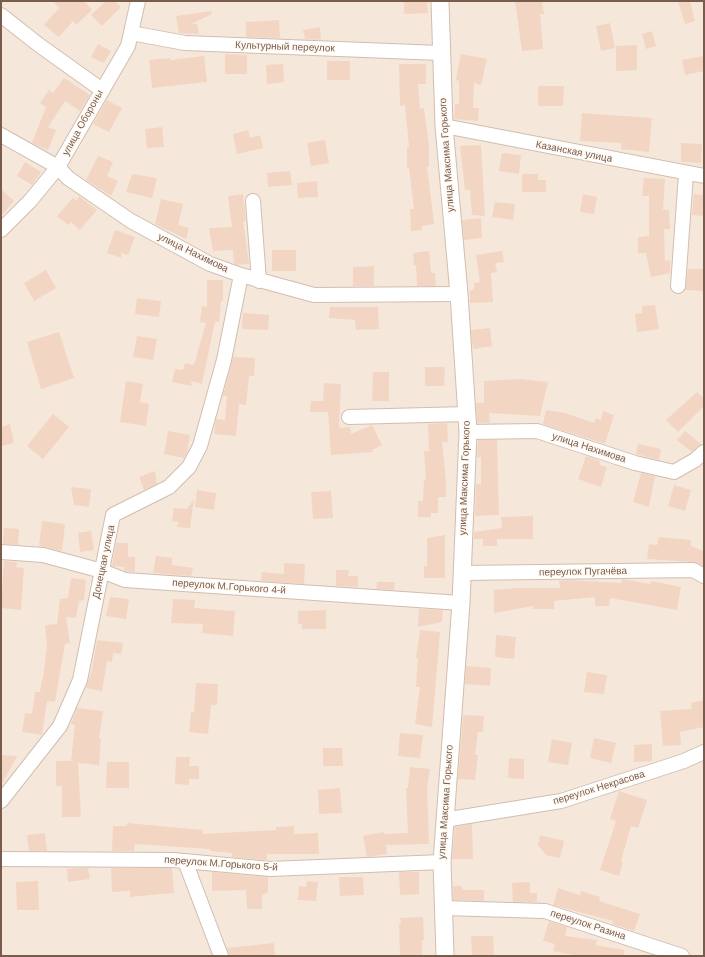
<!DOCTYPE html>
<html>
<head>
<meta charset="utf-8">
<style>
	body { margin:0 }
	#map { position:relative; width:705px; height:957px; overflow:hidden; background:#fdf6ec; font-family:Arial,sans-serif }
	canvas { display:block }
	.frame { position:absolute; inset:0; border:2px solid #7a5c4d; pointer-events:none }
</style>
</head>
<body>
<div id="map">
<canvas width="705" height="957"></canvas>
<div class="frame"></div>
</div>
<script>
const context = document.querySelector('canvas').getContext('2d');
context.lineJoin = 'round';
function fillPath(path, color) { context.fillStyle = color; context.fill(path, 'evenodd'); }
function stroke(path, color, width, dash) { context.strokeStyle = color; context.lineWidth = width; context.lineCap = dash ? 'butt' : 'round'; context.setLineDash(dash || []); context.stroke(path); }
function write(font, color, halo, rows, align = 'center') {
  context.font = font + ' Arial,sans-serif'; context.lineWidth = 3; context.setLineDash([]); context.textBaseline = 'middle'; context.strokeStyle = halo; context.fillStyle = color; for (const [text, x, y, turn = 0] of rows) {
    context.save(); context.translate(x, y); context.rotate((+turn || 0) * Math.PI / 180); context.textAlign = isNaN(turn) ? turn : align; if (halo) context.strokeText(text, 0, 0); context.fillText(text, 0, 0); context.restore();
  }
}
const residential = new Path2D(`
	M1 1H704V956H1Z`);
const building = new Path2D(`
	M53 1H84L92 10 76 25 73 21 59 37 44 25 59 8Z
	M106 1H114L121 7 102 26 91 15Z
	M404 1H427L428 13 404 14Z
	M515 1H542L544 14H540L543 49 522 51Z
	M678 1H690L695 21 685 24Z
	M211 11 212 14 191 24H197L199 34 179 33 176 16Z
	M279 20 280 38 246 37V22Z
	M610 23 615 48 601 51 596 26Z
	M320 27 321 40 305 39 303 30Z
	M652 31 656 46 646 49 642 34Z
	M98 44 111 51 104 63 91 57Z
	M637 45V70L616 71V46Z
	M225 54 247 55V74H225Z
	M461 54 487 59 481 85 474 83 473 108H479L478 121 454 119 455 104H459V81L456 80Z
	M204 56 207 82 152 88 149 60 170 58V60Z
	M704 56V71L685 75 682 60Z
	M327 61H350V80H327Z
	M283 64 284 82 267 84 266 65Z
	M399 64H426V84H418L420 109 424 108 429 146V167H427L434 224 422 226V230L411 231 410 209H414L409 168H407V147H409L405 105 400 106Z
	M64 78 90 95 80 111 65 101 48 127 56 130 48 150 32 143 46 107 40 103 49 90 53 93Z
	M538 86H564L563 106H538Z
	M107 100 122 108 109 132 93 124Z
	M582 113 652 118 649 152 621 149V143L580 141Z
	M162 127 164 147 147 148 145 129Z
	M248 130 250 138 260 135 263 148 237 154 233 134Z
	M325 140 329 163 311 166 307 143Z
	M681 143 702 144 701 163 681 162Z
	M481 145 485 216 472 215 470 190H465L460 146Z
	M502 153 521 155 519 174 499 171Z
	M98 156 113 162 107 176 118 181 111 196 86 180Z
	M25 162 41 172 32 185 17 176Z
	M290 171 292 185 268 187 267 173Z
	M132 174 157 178 152 198 126 192Z
	M522 174H538V180H546V192H522Z
	M644 178 665 179 663 210H669L670 229H664L665 261 670 260V273L651 277 646 253H638V237L649 236V196H642Z
	M317 181 318 197 298 198 297 183Z
	M1 189 14 201 1 216Z
	M243 194 246 221H243L249 264 238 265 234 264 233 250 213 251 209 228 232 227 228 196Z
	M583 194 597 197 594 214 580 212Z
	M694 194 704 195V216L692 215Z
	M79 196 97 210 80 230 71 222 68 225 57 216 73 198 77 201Z
	M161 199 183 204 178 225 189 228 186 239 155 224Z
	M495 202 515 204 513 220 492 217Z
	M481 218 482 238 464 240 462 220Z
	M115 230 135 237 128 255 121 253V258L107 253Z
	M272 250H296V271H272Z
	M429 251 431 273H435L436 286H417L416 265H414L413 253Z
	M502 251 504 262 495 263 497 272 491 273 493 302 470 303V291L474 289V283L480 282 476 255Z
	M374 266V286H353V267Z
	M688 269H704V291L685 290Z
	M46 270 56 288 34 301 24 283Z
	M207 280H223V301H221L219 322 215 321 202 384 191 381 192 386 172 382 175 369 183 370 185 363 194 365 206 323 200 322 202 306 207 307Z
	M137 298 161 301 159 317 135 314Z
	M655 305 659 329 637 332 635 314 642 313V306Z
	M330 307H378L379 329 356 330 355 320 329 318Z
	M243 313 269 315 268 330 242 329Z
	M490 328 492 346 473 349 471 330Z
	M59 332 74 378 41 389 27 342Z
	M137 336 157 339 153 360 133 357Z
	M233 357 255 358 254 376H249L246 405 239 404 236 436 214 434 216 419 225 420 227 396H223Z
	M425 367H445L444 386H425Z
	M373 372H389V401H372Z
	M520 379 548 382 540 416 489 413 490 423H477L476 403H484V381Z
	M126 381 143 384 140 402 149 404 146 426 120 422Z
	M324 383 341 384 339 428 350 427 351 434 372 425 382 445 372 450 373 452 331 455 328 412H310L311 401H323Z
	M697 392 704 399V406L678 432 666 420Z
	M546 410 565 413 594 423 596 418 601 420 603 411 614 415 605 444 543 424Z
	M53 414 69 427 43 459 27 446Z
	M447 423 448 442H442L446 481V497H438V513H431V517H418V501H423L424 480H426L424 451H429L428 424Z
	M10 424 14 443 1 446V427Z
	M168 431 190 435 187 452 184 458 164 454Z
	M685 431 701 444 692 452 677 440Z
	M478 440H497L499 515 475 516 476 484H481V457L477 458Z
	M638 444 661 449 659 460 636 454Z
	M586 456 600 461 599 465 607 467 601 487 578 479Z
	M155 471 157 484 144 490 139 477Z
	M641 473 655 476 649 507 633 502Z
	M674 485 691 490 685 511 668 506Z
	M71 487 91 489 89 507 74 505Z
	M197 490 216 493 214 510 195 507Z
	M331 491 333 518 313 519 311 492Z
	M194 499 190 528 177 527 179 522 172 521 174 508 187 509Z
	M533 516V539H497V546H483V539H474V532L502 528 501 517Z
	M42 521 65 524 62 551 39 546Z
	M4 528 19 529 18 545 3 544Z
	M91 531 94 550 80 552 78 533Z
	M445 535V578H424V566H427V538Z
	M659 537 691 540V546L704 551V566L693 562 647 559 649 544 657 545Z
	M116 543H128V557H135V572L124 571V567L112 566Z
	M156 556 172 558V565L193 568 191 576 153 573Z
	M4 561 17 562 16 567 24 568 21 610 1 608Z
	M284 563 305 564 304 584 261 581 262 572 284 574Z
	M336 570H349L348 576H358V587L336 586Z
	M71 578 86 580 84 600 79 601 76 618 66 617 70 643 65 644 55 702 47 701 42 735 22 732 25 713 32 714 35 692H40L42 679H43L47 645 45 625 57 624 60 599 68 598Z
	M622 579 651 584V581L681 587 677 610 610 598 609 606H595V597L554 601V609H533V606L494 613V590L517 588H560L559 581 568 580 621 583Z
	M377 582H395L394 590 376 589Z
	M110 597 129 599 126 619 106 616Z
	M173 599 195 600 194 608 235 611 233 636 202 633 203 624 171 623Z
	M419 609 443 610 442 622 418 627Z
	M326 610V629H302V624H298V611Z
	M420 630 440 632 432 727 415 724 420 687H416L418 658H416Z
	M496 635 516 637 514 659 495 657Z
	M97 640 123 643 121 654 113 653 112 662 107 661 102 691 86 688 92 670Z
	M466 666 491 668 490 686 465 684Z
	M587 672 607 675 604 694 584 692Z
	M196 683 218 684 217 705H211L208 734 189 732 191 712H194Z
	M704 700V727L680 732 681 745 663 746 660 711 692 709 691 703Z
	M77 708 103 711 99 739H101L99 765 78 763 81 817H62V786H56V761H71L75 725 71 724Z
	M463 715 484 716 483 732H478L475 755H478L475 780 458 779Z
	M400 733 423 735 420 758 398 756Z
	M594 738 616 743 611 763 590 758Z
	M552 739 572 743 568 765 548 762Z
	M652 744V761L634 762V745Z
	M323 748H342L343 766H323Z
	M1 755 17 756 1 786Z
	M176 757H190L189 766H199V779H189V785L175 784Z
	M509 758 524 759V779L508 778Z
	M107 762H129V788H106Z
	M410 767 430 769 427 788 429 844 386 845 387 854 367 857 363 836 383 832 384 834 408 833 406 788H408Z
	M340 788 342 813 319 814 318 790Z
	M619 791 647 800 638 828 631 826 621 861H623L619 876 600 870 616 821 610 819Z
	M127 823 203 830V834L276 830V827L294 826V834L318 833 319 854H267V860L232 857V853L210 851V849L135 844 134 851H112L113 826H127Z
	M472 824 473 859H452L455 827Z
	M45 833 47 851H29L27 835Z
	M540 835 564 841 560 858 546 855 538 845Z
	M76 868H88L90 879 68 882 67 869Z
	M111 868H172L174 893 130 897V891L112 892Z
	M212 872 268 877V892L262 895V909H247L246 890 212 891Z
	M399 872H419V894L400 895Z
	M339 877H363L364 895 340 896Z
	M38 881 39 910H17L16 882Z
	M307 881 318 882 316 901 298 900 299 886 306 887Z
	M530 882V893H537V902H513L512 883Z
	M453 886H461L463 890H484V901L453 900Z
	M558 888 580 895 581 891 600 897 599 901 640 914 634 931 612 924 613 921 553 905Z
	M423 917 424 940H422V956H400L399 924H401L400 918Z
	M549 921 567 927 565 936 597 940 596 945 624 950V956H578L553 951 555 944 543 941Z
	M471 936H493L494 956H472Z
	M274 943 275 956H229L227 948Z`);
const minor = new Path2D(`
	M1 15 39 45 102 90
	M131 33 185 43 441 53
	M444 126 704 176
	M1 135 58 167 68 178 131 221 210 264 241 275 314 295 459 294
	M253 201 259 281
	M1 230 30 201 58 167 128 46 138 1
	M678 286 686 174
	M349 417 467 414
	M468 432 537 431 635 463 674 472 695 460 704 452
	M1 552 43 555 102 571 125 580 461 603
	M462 573 693 570 704 576
	M1 801 60 726 80 680 113 515 169 487 189 467 200 446 224 360 241 275
	M444 820 561 801 684 761 704 752
	M1 859 173 860 270 869 442 862
	M185 861 221 956
	M443 908 545 911 682 956`);
const tertiary = new Path2D(`
	M440 1 444 126 459 294 468 432 461 603 442 862 445 956`);
const streetNames = [
	["Культурный переулок",285,47,2],
	["улица Обороны",83,123,-61],
	["Казанская улица",574,152,11],
	["улица Максима Горького",447,155,-94],
	["улица Нахимова",193,253,26],
	["улица Нахимова",589,448,18],
	["улица Максима Горького",465,478,-88],
	["Донецкая улица",104,562,-78],
	["переулок Пугачёва",583,572,-1],
	["переулок М.Горького 4-й",229,587,4],
	["переулок Некрасова",599,788,-17],
	["улица Максима Горького",446,802,-86],
	["переулок М.Горького 5-й",221,864,4],
	["переулок Разина",588,925,18]
];
fillPath(residential, '#f5e8da');
fillPath(building, '#f3d5c3');
stroke(minor, '#d1beb0', 16);
stroke(tertiary, '#d1beb0', 19);
stroke(minor, '#fff', 14);
stroke(tertiary, '#fff', 17);
write('10px', '#7a5c4d', '#fffaf3', streetNames);
</script>
</body>
</html>
